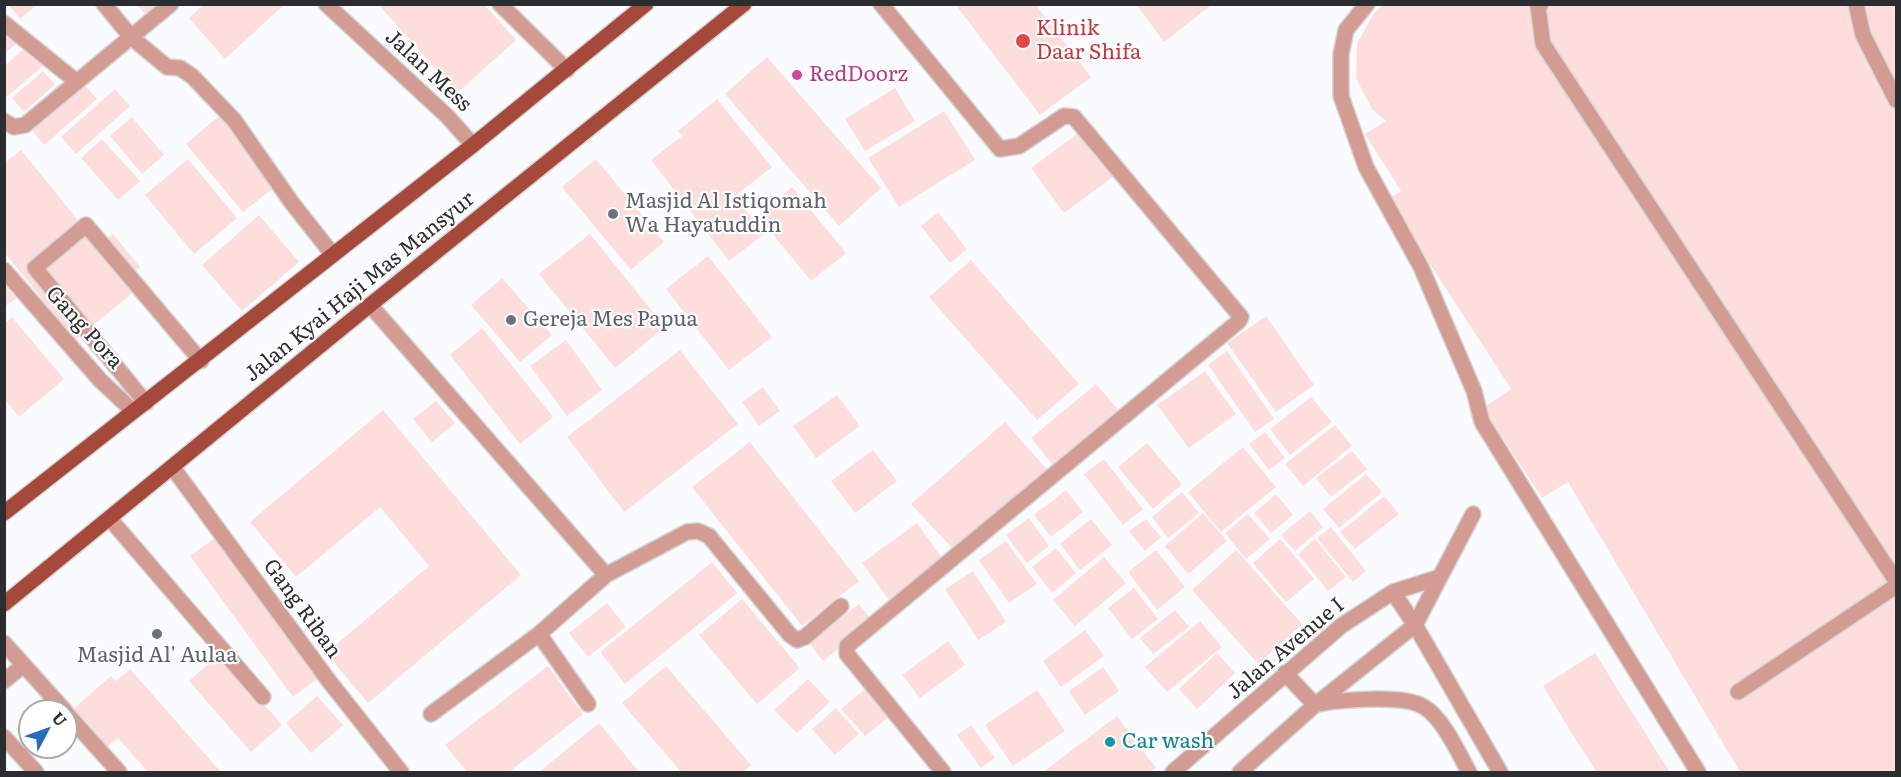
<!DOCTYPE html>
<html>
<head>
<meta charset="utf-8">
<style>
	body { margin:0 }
	#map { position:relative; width:1901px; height:777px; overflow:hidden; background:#fafbfe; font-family:Literata,serif }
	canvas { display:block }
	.frame { position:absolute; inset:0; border:6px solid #2c2d30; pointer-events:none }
	.north { position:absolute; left:18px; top:699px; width:60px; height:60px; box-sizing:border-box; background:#fff; border:2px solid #ababac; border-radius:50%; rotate:49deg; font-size:16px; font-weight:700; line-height:24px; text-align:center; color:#2c2d30 }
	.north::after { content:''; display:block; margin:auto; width:21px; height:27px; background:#286bbc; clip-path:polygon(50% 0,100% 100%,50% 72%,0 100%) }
</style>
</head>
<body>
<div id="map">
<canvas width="1901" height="777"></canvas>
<div class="frame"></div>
<div class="north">U</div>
</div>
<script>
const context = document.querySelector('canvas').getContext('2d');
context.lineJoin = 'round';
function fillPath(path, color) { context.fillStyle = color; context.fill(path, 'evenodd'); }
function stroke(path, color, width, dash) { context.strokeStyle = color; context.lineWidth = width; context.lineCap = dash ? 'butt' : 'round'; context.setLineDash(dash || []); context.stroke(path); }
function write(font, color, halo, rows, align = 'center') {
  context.font = font + ' Literata,serif'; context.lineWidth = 4.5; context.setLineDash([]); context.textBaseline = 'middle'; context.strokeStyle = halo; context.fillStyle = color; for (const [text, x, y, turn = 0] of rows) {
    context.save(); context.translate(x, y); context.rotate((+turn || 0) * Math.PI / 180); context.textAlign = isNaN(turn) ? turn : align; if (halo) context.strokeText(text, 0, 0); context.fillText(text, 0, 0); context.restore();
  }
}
const building = new Path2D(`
	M8 4H38L20 19Z
	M204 4H285L225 59 189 18Z
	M378 4H484L516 40 457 93Z
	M955 4H1035L1091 77 1040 115Z
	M1136 4H1213L1164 42Z
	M1384 4H1896V772H1740L1568 482 1542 498 1483 408 1511 389 1388 199 1401 191 1365 134 1386 121 1372 109 1356 78 1357 43 1374 13Z
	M137 5H162L148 17Z
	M4 31 16 44 4 54Z
	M29 45 45 64 4 99V66Z
	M767 57 881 188 839 226 725 94Z
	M43 71 55 84 24 112 12 98Z
	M82 82 97 99 44 145 30 128Z
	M895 88 915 121 865 151 845 119Z
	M115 89 130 106 76 154 61 137Z
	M717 99 772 167 735 196 764 234 729 261 651 160 682 136 678 131Z
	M944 111 975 160 899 207 868 158Z
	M219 116 277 185 243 212 186 144Z
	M132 117 164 155 142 174 110 136Z
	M1081 131 1114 176 1064 213 1031 168Z
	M102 139 140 181 118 200 81 158Z
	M21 150 98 245 113 234 140 267 125 279 135 291 75 340 4 252V163Z
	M188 159 237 218 194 254 145 195Z
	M596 159 664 242 631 270 562 187Z
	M792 187 846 253 811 281 758 216Z
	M938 212 967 249 950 263 921 226Z
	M259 215 299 262 242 311 202 265Z
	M590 234 665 327 615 368 539 274Z
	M708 256 772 337 729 370 666 289Z
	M971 260 1079 384 1037 420 929 297Z
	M502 278 552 335 520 362 471 305Z
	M4 285 16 298 4 307Z
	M1266 316 1314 385 1276 412 1227 343Z
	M12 317 64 379 19 417 5 400V323Z
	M482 328 553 417 520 444 450 355Z
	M566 340 602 390 567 416 530 366Z
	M680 350 738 424 624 512 567 437Z
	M1227 351 1274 419 1255 432 1208 365Z
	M1205 371 1236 414 1189 448 1157 405Z
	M1096 384 1122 414 1056 469 1031 438Z
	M763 387 780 411 759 426 742 402Z
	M837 395 860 426 816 458 793 426Z
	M1311 397 1332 422 1290 455 1270 429Z
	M436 401 455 423 432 442 413 419Z
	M383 410 521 575 368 703 326 653 429 566 380 507 296 577 250 522Z
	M1005 422 1050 473 954 550 911 504Z
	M1335 425 1352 446 1303 486 1285 464Z
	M1265 432 1285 458 1269 470 1249 444Z
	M750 442 859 581 802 626 692 487Z
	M1147 443 1182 484 1153 509 1118 467Z
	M1243 447 1276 487 1221 532 1188 492Z
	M873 450 897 481 855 513 831 481Z
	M1352 451 1367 469 1331 497 1316 478Z
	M1104 459 1143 509 1123 525 1084 474Z
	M1366 474 1382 492 1339 528 1323 509Z
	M1066 490 1083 512 1051 537 1034 515Z
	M1182 492 1199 513 1168 538 1152 517Z
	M1276 494 1293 515 1271 533 1254 513Z
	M1384 496 1399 514 1355 549 1340 532Z
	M1310 511 1323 527 1295 551 1281 535Z
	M1203 513 1227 541 1188 574 1165 546Z
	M1248 514 1270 539 1246 559 1225 533Z
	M1029 518 1049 546 1027 563 1006 535Z
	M1091 519 1112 545 1080 570 1060 544Z
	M1146 519 1161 537 1145 551 1129 531Z
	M917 523 944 561 891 603 862 563Z
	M1331 527 1366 571 1353 582 1317 538Z
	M219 535 321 676 293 697 190 556Z
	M1280 539 1314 579 1286 602 1253 563Z
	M1315 539 1346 577 1328 591 1298 554Z
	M1006 541 1037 584 1009 603 979 560Z
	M1056 548 1076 573 1052 593 1032 567Z
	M1156 550 1185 587 1157 610 1128 572Z
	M1236 550 1302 624 1258 664 1192 590Z
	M1104 557 1126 583 1075 626 1053 600Z
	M712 562 737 593 625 684 600 652Z
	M973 571 1006 622 978 640 945 589Z
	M1134 588 1158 619 1132 639 1108 608Z
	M742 599 800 668 757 704 699 635Z
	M607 603 626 627 588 657 569 633Z
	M859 604 873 622 823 661 809 643Z
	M1175 610 1189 627 1153 654 1140 638Z
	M1200 621 1222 647 1167 692 1145 667Z
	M1085 630 1104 656 1061 687 1043 661Z
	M948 641 965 665 920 698 902 675Z
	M1217 653 1235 673 1197 709 1179 689Z
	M1595 653 1657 752 1670 772H1597L1579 745 1543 686Z
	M220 654 282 725 251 752 189 681Z
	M548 666 583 714 509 772H467L445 745Z
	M666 666 751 765 743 772H681L622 703Z
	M1103 667 1119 691 1085 715 1069 691Z
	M130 669 221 772H148L118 738 104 749 71 711 111 676 116 681Z
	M808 679 830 702 797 733 774 710Z
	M867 687 890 716 865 736 841 709Z
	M1037 690 1065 731 1013 766 985 725Z
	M317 696 343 725 311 753 286 723Z
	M836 708 859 734 835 755 812 729Z
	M1117 716 1156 768 1150 772H1043Z
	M599 723 639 772H539Z
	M971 725 995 758 981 768 957 735Z`);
const minor = new Path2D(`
	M104 4 131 37 171 4
	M326 4 447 116 473 145
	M500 4 567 70
	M881 4 1000 149 1019 146 1064 116 1074 117 1241 317 1239 321 847 646V654L943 772
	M1367 4 1346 30 1341 54V96L1366 167 1421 267 1474 391 1482 422 1698 772
	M1541 4 1538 7 1543 44 1896 581
	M1856 4 1863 35 1896 100
	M4 23 77 82
	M4 121 14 127 25 125 131 37 167 67 180 68 192 76 234 120 292 203 333 255
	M4 270 100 380 133 411
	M370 305 606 575 539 634 431 714
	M146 403 35 268 86 225 201 361
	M173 468 329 681 401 772
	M110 519 263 697
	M606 575 687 532 698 531 709 536 790 635 797 640 805 637 841 606
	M1393 592 1415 625 1500 772
	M539 634 588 704
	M4 643 65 711
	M1285 673 1315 705
	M4 681 24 665
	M1738 692 1896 586
	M1318 704C1341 700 1404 694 1424 707 1443 718 1459 754 1469 772
	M66 713 119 772
	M4 737 36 772
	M1173 772 1341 626 1393 592 1437 578
	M1240 772 1315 705 1415 625 1473 514`);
const major = new Path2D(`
	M4 513 473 145 646 4
	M4 604 370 305 744 4`);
const markers = [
	[1023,41,8,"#e0444e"],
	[797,75,6,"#d1479c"],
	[613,214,6,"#6b7280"],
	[511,320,6,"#6b7280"],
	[157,634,6,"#6b7280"],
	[1110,742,6,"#0f9aa8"]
];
const healthNames = [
	["Klinik",1036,29],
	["Daar Shifa",1036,53]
];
const streetNames = [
	["Jalan Mess",428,71,43],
	["Jalan Kyai Haji Mas Mansyur",360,287,-39],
	["Gang Pora",84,328,48],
	["Gang Riban",302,609,54],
	["Jalan Avenue I",1286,649,-40]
];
const hotelNames = [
	["RedDoorz",809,75]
];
const worshipNames = [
	["Masjid Al Istiqomah",625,202],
	["Wa Hayatuddin",625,226],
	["Gereja Mes Papua",523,320],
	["Masjid Al' Aulaa",157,656,"center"]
];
const cultureNames = [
	["Car wash",1122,742]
];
fillPath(building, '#fddedc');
stroke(minor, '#d5d6d9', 18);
stroke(major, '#d5d6d9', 18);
stroke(minor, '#d29c92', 15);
stroke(major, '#a5493b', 15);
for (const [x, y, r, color] of markers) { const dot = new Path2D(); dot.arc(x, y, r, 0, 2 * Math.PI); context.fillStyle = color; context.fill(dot); stroke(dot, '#fff', 2); }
write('21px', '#be3a42', '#fff', healthNames, 'left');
write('21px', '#2c2d30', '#fff', streetNames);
write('21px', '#b23c85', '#fff', hotelNames, 'left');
write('21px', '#5b616d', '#fff', worshipNames, 'left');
write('21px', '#0d838f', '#fff', cultureNames, 'left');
</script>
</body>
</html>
